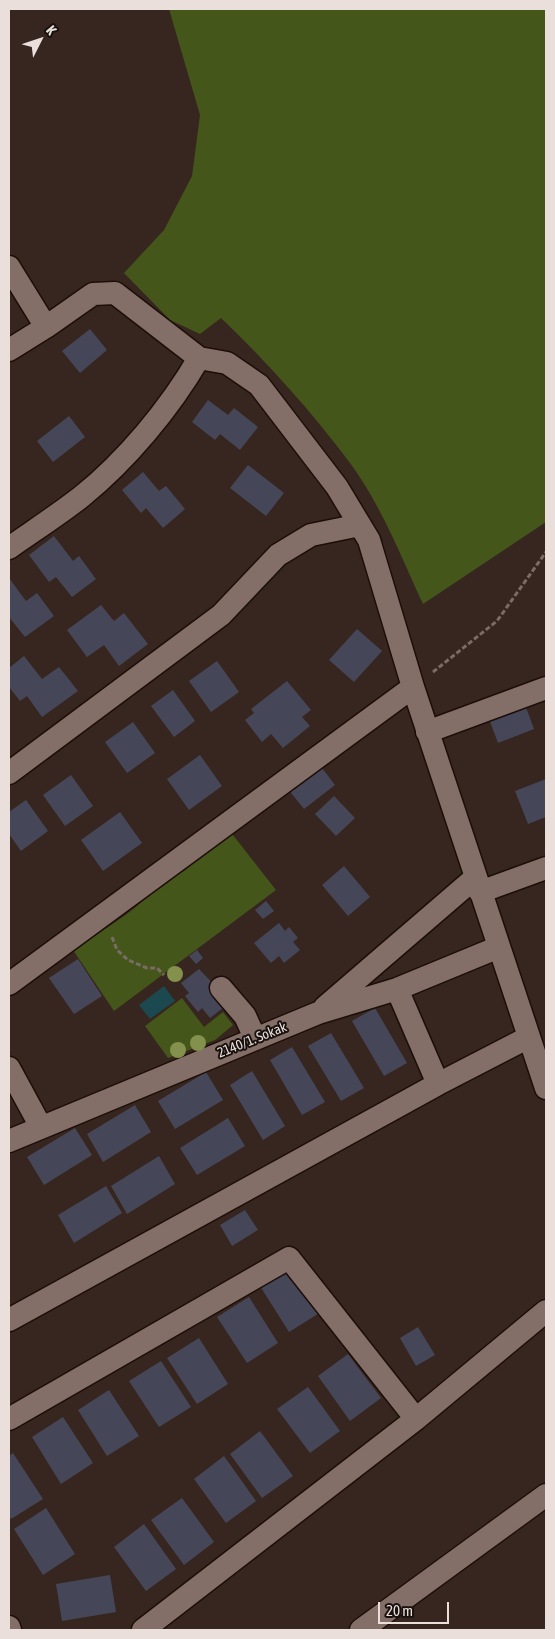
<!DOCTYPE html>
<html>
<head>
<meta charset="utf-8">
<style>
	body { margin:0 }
	#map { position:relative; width:555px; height:1639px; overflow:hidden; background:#37261f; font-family:"Asap Condensed",sans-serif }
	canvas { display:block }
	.frame { position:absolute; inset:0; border:10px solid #ebdfdb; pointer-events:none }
	.north { position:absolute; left:15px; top:15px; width:50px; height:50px; -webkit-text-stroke:4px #18110e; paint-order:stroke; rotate:49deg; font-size:14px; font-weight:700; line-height:20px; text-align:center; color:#ebdfdb }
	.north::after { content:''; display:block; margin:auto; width:18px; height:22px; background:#ebdfdb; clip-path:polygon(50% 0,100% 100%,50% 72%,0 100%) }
	.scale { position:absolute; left:378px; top:1602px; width:71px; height:22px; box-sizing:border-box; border:2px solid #ebdfdb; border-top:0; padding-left:6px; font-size:15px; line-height:18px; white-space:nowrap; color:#ebdfdb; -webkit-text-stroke:4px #18110e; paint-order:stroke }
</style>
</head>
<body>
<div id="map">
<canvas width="555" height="1639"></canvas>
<div class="frame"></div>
<div class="north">K</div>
<div class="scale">20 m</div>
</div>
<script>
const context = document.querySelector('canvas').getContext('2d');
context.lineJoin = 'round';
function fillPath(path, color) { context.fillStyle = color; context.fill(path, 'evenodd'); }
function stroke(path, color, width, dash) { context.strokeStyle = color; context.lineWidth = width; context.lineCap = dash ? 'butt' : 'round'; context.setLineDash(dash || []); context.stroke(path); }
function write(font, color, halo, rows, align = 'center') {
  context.font = font + ' "Asap Condensed",sans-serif'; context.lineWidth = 4; context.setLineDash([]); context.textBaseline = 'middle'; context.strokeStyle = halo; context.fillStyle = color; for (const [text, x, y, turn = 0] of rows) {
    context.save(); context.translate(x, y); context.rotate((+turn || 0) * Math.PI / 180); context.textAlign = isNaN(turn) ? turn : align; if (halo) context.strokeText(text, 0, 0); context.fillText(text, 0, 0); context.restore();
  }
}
const green = new Path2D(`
	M169 9H546V522L423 604C401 556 381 505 350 463 312 412 267 362 221 318L200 334 170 320 124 273 164 230 192 176 200 115Z
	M229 830 276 890 114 1011 73 950C91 937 111 926 128 913 148 899 161 879 184 871Z
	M182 998 204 1027 223 1012 233 1025 215 1040 168 1058 145 1026Z`);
const water = new Path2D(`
	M164 986 175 1001 150 1019 139 1005Z`);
const building = new Path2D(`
	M90 329 107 350 80 373 62 351Z
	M208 400 228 415 234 408 258 427 240 450 220 434 215 440 192 422Z
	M69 416 85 437 53 462 37 441Z
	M248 465 284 493 266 516 230 488Z
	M143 472 159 491 166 486 185 509 163 528 146 508 141 513 122 490Z
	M54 536 73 561 79 556 96 579 72 597 56 577 49 582 29 555Z
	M9 578 26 601 37 593 54 616 25 637 9 617Z
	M101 605 114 621 124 613 148 644 119 666 104 645 87 657 67 630Z
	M357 629 382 651 354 682 329 660Z
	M24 656 42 679 59 667 78 691 42 717 27 696 20 701 9 687V668Z
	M217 661 239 692 211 712 189 681Z
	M287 681 311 710 302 717 310 726 283 748 271 734 262 742 245 720 254 713 251 709Z
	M173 690 195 721 174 737 151 706Z
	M524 702 534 729 498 743 488 716Z
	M133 722 155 753 127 773 105 742Z
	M200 755 222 786 189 810 167 779Z
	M319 764 335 785 304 809 288 789Z
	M71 775 93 806 65 826 43 795Z
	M546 779V817L528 824 515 791Z
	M334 796 355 818 336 836 315 814Z
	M26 800 48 831 21 851 9 834V812Z
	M120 812 142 843 103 871 81 840Z
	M344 866 370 897 348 916 322 885Z
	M266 901 274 911 263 919 255 910Z
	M279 923 285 931 289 927 298 938 293 942 300 950 284 963 279 956 271 963 254 943Z
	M197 950 203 958 196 964 189 956Z
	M78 959 102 996 74 1014 49 978Z
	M199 969 221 992 228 1004 210 1018 202 1008 198 1012 185 996 189 993 181 983Z
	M375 1008 407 1063 384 1076 352 1021Z
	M331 1033 364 1088 341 1101 308 1046Z
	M292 1047 325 1102 302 1115 270 1060Z
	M252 1071 285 1126 263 1140 230 1085Z
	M206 1072 223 1100 175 1129 158 1101Z
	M135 1105 151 1132 103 1162 87 1134Z
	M228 1118 245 1146 197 1175 180 1148Z
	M75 1128 92 1155 44 1185 27 1157Z
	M159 1156 175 1184 127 1214 111 1186Z
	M106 1186 122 1213 74 1243 58 1215Z
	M245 1210 258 1230 232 1246 220 1225Z
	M291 1266 321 1312 289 1332 260 1286Z
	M249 1297 278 1343 247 1363 217 1317Z
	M418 1327 435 1355 416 1366 400 1338Z
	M199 1338 228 1384 197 1404 167 1358Z
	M348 1354 381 1398 350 1421 318 1376Z
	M161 1361 191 1407 159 1427 129 1381Z
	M308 1387 340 1431 310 1453 277 1409Z
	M109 1390 139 1436 107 1456 78 1410Z
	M63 1417 93 1463 61 1484 32 1437Z
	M260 1431 293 1476 262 1498 230 1454Z
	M13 1453 43 1499 11 1519 9 1516V1456Z
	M224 1456 256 1501 226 1523 194 1479Z
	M182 1498 214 1542 184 1565 151 1520Z
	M46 1508 75 1554 43 1575 14 1529Z
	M144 1524 176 1569 146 1591 114 1547Z
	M110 1575 116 1612 62 1621 56 1584Z`);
const path = new Path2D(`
	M433 672 497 621 546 552
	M112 937 117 950 128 960 147 968H157L164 975`);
const minor = new Path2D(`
	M9 267 46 327 9 350
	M46 327 93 294 115 293 199 358
	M9 548C33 531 58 515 81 497 126 461 170 408 199 358L227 363 259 385 337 487 369 540 413 687 546 1088
	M427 732 546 688
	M9 773 221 615 278 555 311 535 360 525
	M480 892 546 868
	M9 984 413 687
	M221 988 245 1016 255 1038
	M397 989 438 1084
	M325 1007 476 877
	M9 1068 41 1127
	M9 1141 318 1013 397 989 499 947
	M9 1320 438 1084 529 1037
	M9 1419 289 1258 416 1419
	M9 1627 10 1630
	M143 1630 416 1419 546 1311
	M361 1630 546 1495`);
const trees = [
	[175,974],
	[198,1043],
	[178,1050]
];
const streetNames = [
	["2140/1. Sokak",252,1040,-22]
];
fillPath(green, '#44561a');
fillPath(water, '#1c494f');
fillPath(building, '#454758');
stroke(minor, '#1d0e09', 25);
stroke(path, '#7a6b65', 3, [5, 2.5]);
stroke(minor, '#836f67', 22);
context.fillStyle = '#83914c';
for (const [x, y] of trees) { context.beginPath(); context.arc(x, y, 8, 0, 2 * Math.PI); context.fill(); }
write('14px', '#ebdfdb', '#18110e', streetNames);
</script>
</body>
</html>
